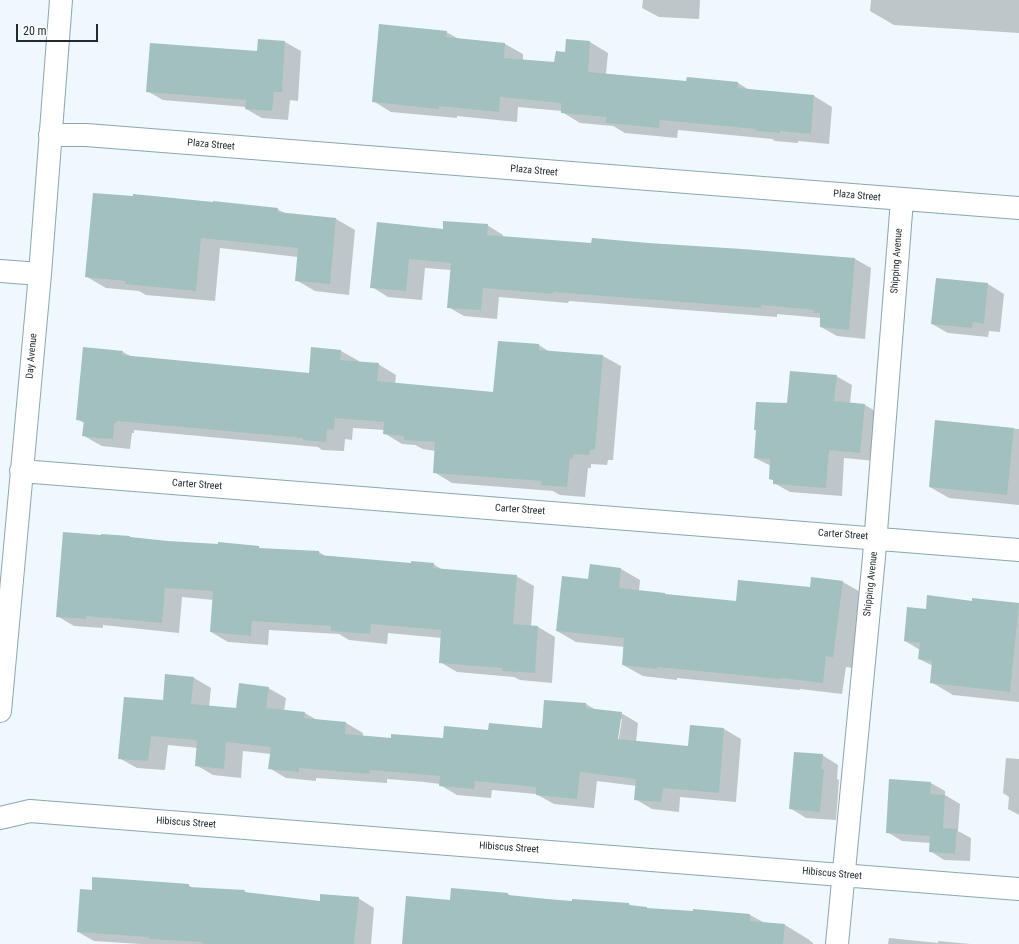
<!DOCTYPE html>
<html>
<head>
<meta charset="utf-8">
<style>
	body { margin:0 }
	#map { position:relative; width:1019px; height:944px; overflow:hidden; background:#eef8fd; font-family:"Roboto Condensed",sans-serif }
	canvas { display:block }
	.scale { position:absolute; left:16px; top:24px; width:82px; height:18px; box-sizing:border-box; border:2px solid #212b2f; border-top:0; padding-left:5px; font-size:12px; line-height:14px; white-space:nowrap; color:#212b2f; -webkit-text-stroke:3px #fff; paint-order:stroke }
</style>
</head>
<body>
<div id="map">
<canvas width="1019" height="944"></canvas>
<div class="scale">20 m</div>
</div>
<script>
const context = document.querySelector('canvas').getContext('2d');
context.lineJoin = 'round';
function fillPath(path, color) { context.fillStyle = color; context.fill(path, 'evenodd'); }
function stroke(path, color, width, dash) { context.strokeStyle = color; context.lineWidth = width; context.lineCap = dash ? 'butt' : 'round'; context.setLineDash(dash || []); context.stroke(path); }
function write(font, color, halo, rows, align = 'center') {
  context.font = font + ' "Roboto Condensed",sans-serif'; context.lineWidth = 3.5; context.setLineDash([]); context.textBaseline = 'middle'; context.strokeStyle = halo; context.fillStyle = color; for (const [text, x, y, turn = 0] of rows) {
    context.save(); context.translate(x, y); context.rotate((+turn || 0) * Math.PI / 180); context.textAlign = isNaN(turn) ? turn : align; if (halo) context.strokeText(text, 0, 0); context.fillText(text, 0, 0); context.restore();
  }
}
const shadow = new Path2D(`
	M643 0H700L699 19 659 17 642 8Z
	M871 0H1019V33L894 25 870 11Z
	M446 32 459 39 505 44 523 54V60L555 63 566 53 567 40 590 42 608 53 606 74 687 82 688 78 738 83 751 91 814 96 832 107 829 144 798 141V143L775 141 772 139 678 130 677 138 625 133 613 126 580 123 562 112V111L518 107 517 122 457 116V118L391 112 373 101Z
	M259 40 285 42 301 51 298 101 290 100 288 120 262 118 246 109V107L163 100 147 91 258 52Z
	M277 209 287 214 336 219 355 230 349 295 315 291 296 280 298 257 220 248 215 301 146 295 139 291 106 288 87 277Z
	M487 225 503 235V237L592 244 855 259 871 268 865 339 837 336 821 327V318L777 314V317L569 301 568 303 499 297 497 319 464 316 448 307 451 270 425 268 422 300 388 297 372 287 444 230Z
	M937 279 988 284 1004 294 1000 332 989 331 988 337 948 333 932 324Z
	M539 345 550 352 603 356 621 366 613 460H608L607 465 591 464V468H588L585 497 560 495 553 491 452 483 434 472 436 451 423 449 415 445 402 444 384 433 385 430 353 428 352 440 345 439 344 451 322 450 318 447 134 430V433H132L130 449 102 446 84 436V423L77 419 123 352 132 357 310 374 312 348 341 351 359 361V363L378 364 396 375 395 384 494 393Z
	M836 376 852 385 850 403 865 405 880 414 875 461 844 458 842 496 790 492 774 483V481L770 478 771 466 755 458 757 431 755 430 788 404Z
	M936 422 1019 429V505L949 498 930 487Z
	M130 537 132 538 168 542 258 547 262 549 319 552 327 557 412 565 433 564 443 570 516 576 534 586 531 627H538L555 637 552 683 520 680 514 677 457 672 440 662 442 638 388 633 387 644 349 640 339 634 269 630 268 645 228 642 211 632 214 600 182 597 179 633 103 625V628L74 626 57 616Z
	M621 569 640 580 639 591 668 596 737 603 843 582 862 593 853 668 846 667 842 694 800 689V690L677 678V680L643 676 623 665 625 647 576 642 557 631 589 580Z
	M973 600 1019 604V702L953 695 931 682 933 666 919 659 920 650 905 641 927 611 972 602Z
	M194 678 211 688 209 707 237 709 268 688 286 698 284 711 305 713 317 720 346 723 363 733V736L392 739 444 740 489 731 542 729 545 701 586 704 596 710 621 713 638 723 636 742 689 747 691 726 724 729 741 739 736 802 680 797 679 812 652 809 635 799 637 786 597 781 594 808 554 804 536 794 492 790 491 798 457 795 440 785V784L424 782 387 779V783L316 778V781L286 778 269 768 271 754 243 751 241 778 213 775 196 765 198 748 168 745 165 770 137 768 119 758 164 701ZM620 719H622L618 744H616Z
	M822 755 838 765 837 779 839 780 836 820 806 818 790 808Z
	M1006 758 1019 759V815L1008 809 1009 797 1003 793Z
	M931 783 945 791V795L960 804 958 831 971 838 970 861 944 860 930 851 931 843 902 841 887 832Z
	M188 885 193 888 244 891 248 893 321 902 358 898 374 908 371 944H141L94 941 78 932 93 891Z
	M508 894 512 897 573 902V900L629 904 633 907 649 909 750 915 765 923 785 925 808 939 813 943V944H403L451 901Z
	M889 938 938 943V941L971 944H888Z`);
const building = new Path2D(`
	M379 24 447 31 446 37 505 43 504 58 554 62 556 51 565 52 566 39 590 41 588 72 686 81 687 77 738 82V88L814 95 811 134 780 131V133L756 131V129L660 120 659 128 606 123V117L561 113V103L500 97 499 112 439 106V109L372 102Z
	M258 39 285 41 282 92H274L272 111 245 109 246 100 146 92 150 43 257 51Z
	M93 193 133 196V194L213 202V201L278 208 277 212 336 218 330 284 295 281 298 248 201 238 196 291 125 284V281L85 277Z
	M443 221 488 224 487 235 591 243 592 238 648 243 742 249 855 258 849 330 820 327V313H814V310L761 305V308L553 292V294L483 288 481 310 447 308 451 263 409 259 406 291 370 288 377 222 443 229Z
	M936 278 988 283 984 324 973 322 972 328 931 324Z
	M498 341 539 344V350L603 355 595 450H590L589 455 573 454V459L570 458 567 487 541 485 542 481 433 473 435 442 404 440V436L383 434 384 422 335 418 334 430 327 429 326 442 303 440V438L117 421 116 423H114L113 439 97 438 82 436 84 421 76 420 83 347 123 351 122 355 309 373 311 347 341 350 340 360 379 363 377 381 493 392Z
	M790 371 837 375 834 401 865 404 860 453 829 450 826 488 773 484V480L769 479 770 459 754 458 756 430H754L756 402 787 403Z
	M935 420 1014 428 1007 495 929 487Z
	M63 532 101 535V534L130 536V537L168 541 218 544V542L259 546V548L319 551V555L411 563V561L434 563 433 568 517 575 513 624 538 626 535 673 502 671V668L439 663 441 630 371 624 370 634 331 631V626L252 621 251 636 210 632 213 591 165 588 162 623 86 616V619L56 617Z
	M590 564 621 568 619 588 665 593V594L736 601 738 580 810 587 811 577 843 581 833 658 826 656 823 683 781 678 780 679 657 667V669L622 665 624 638 556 631 562 576 588 579Z
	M927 595 972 601V598L1019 603 1010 692 930 683 932 661 918 659 920 643 904 641 907 607 926 609Z
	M165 674 194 677 191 704 236 708 239 683 269 687 266 708 305 712 304 718 346 722 345 734 391 738V734L443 738 444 726 488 730 489 723 542 728 544 700 586 703V708L622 712 618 739 688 746 690 725 724 728 719 793 663 788 661 802 634 800 636 779 580 772 577 799 536 795V787L475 781 474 789 439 786 440 776 406 773 370 770V774L299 768V772L268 769 271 747 226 742 224 769 195 766 197 740 151 736 148 761 118 759 124 697 163 700Z
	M794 752 823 754 821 769 824 770 820 812 789 809Z
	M889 779 931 782 930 794 945 795 943 828 957 829 955 854 929 852 930 836 886 833Z
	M92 877 189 884V887L245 890 244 892 320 901V894L359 897 354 944H203V942L149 939V937L77 932 80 889 92 890Z
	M451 888 508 893V895L547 899 572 901V899L629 903V905L647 907V908L693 911V909L750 914V921L785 924 783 944H402L406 896 450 900Z`);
const minor = new Path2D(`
	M50 135H86L1019 208
	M0 271 40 274
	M21 471 1019 550
	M0 711 40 274 61 0
	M0 818 30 811 1019 889
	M837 944 874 557 902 200`);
const streetNames = [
	["Plaza Street",211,145,5],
	["Plaza Street",534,171,5],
	["Plaza Street",857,196,5],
	["Shipping Avenue",897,261,-86],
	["Day Avenue",32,356,-85],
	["Carter Street",197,485,4],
	["Carter Street",520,510,4],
	["Carter Street",843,535,4],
	["Shipping Avenue",871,584,-84],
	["Hibiscus Street",186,823,4],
	["Hibiscus Street",509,848,4],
	["Hibiscus Street",832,874,5]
];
fillPath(shadow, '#0003');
fillPath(building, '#a2c0be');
stroke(minor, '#8ca6b0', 24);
stroke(minor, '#fff', 22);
write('10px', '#212b2f', '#fff', streetNames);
</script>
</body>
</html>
